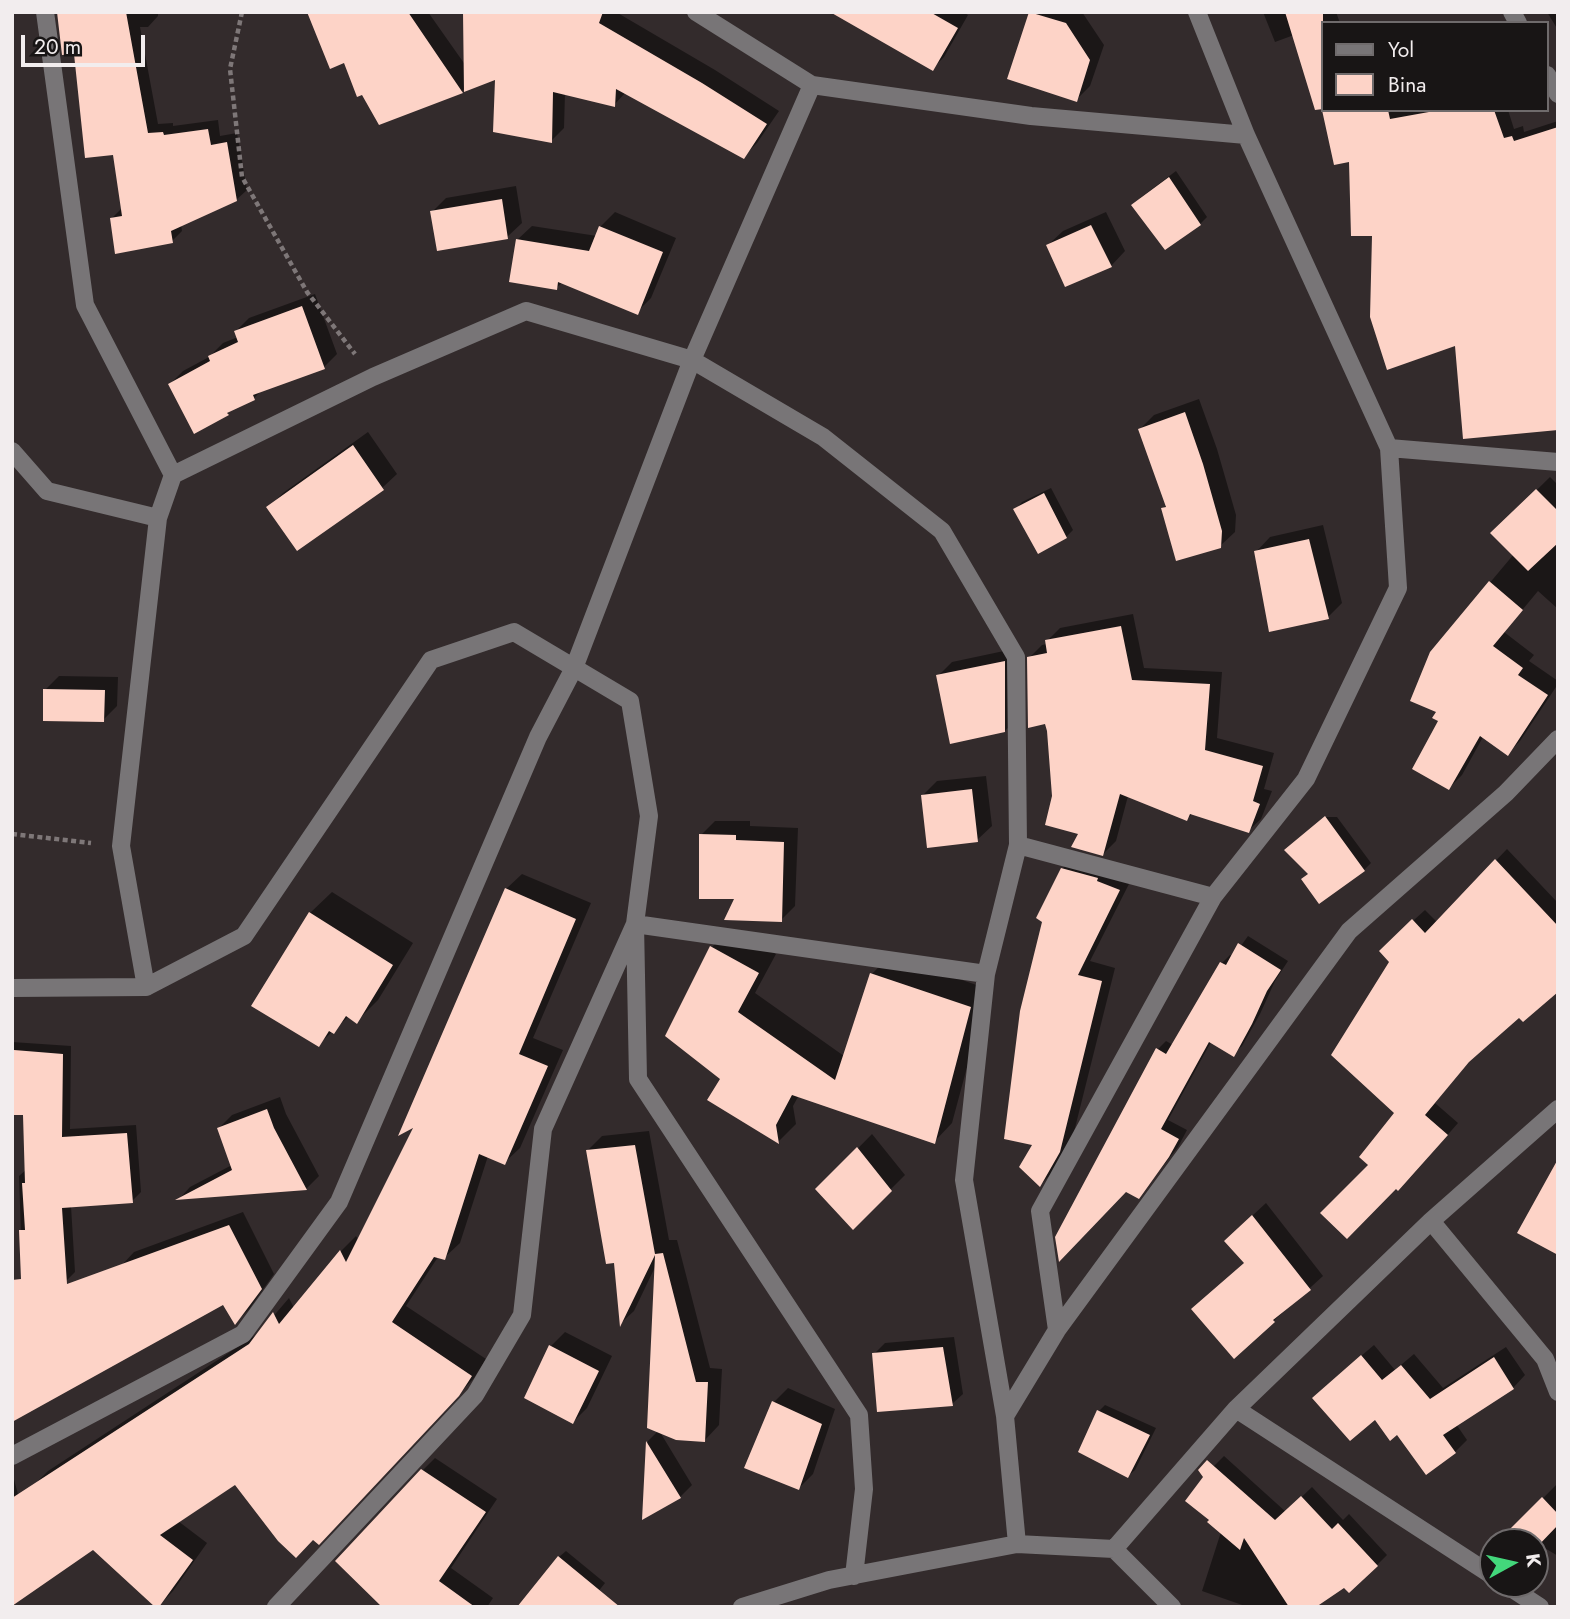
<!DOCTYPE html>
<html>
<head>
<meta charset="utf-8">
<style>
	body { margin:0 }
	#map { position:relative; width:1570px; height:1619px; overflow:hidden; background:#332b2c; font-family:Jost,sans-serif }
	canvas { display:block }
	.frame { position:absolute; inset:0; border:14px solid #f2edee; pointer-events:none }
	.legend { position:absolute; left:1321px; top:21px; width:228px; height:91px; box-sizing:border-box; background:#181515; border:2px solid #6f6b6c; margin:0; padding:9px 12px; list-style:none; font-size:21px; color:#f2edee }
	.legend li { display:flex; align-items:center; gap:14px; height:35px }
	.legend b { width:35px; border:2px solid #6f6b6c }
	.north { position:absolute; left:1479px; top:1528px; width:70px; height:70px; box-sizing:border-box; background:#181515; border:2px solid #6f6b6c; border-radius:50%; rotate:82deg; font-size:19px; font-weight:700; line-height:28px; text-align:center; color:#f2edee }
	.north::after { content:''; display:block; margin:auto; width:24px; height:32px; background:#43d77b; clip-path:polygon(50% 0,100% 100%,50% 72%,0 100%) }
	.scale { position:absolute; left:21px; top:35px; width:124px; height:32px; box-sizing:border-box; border:4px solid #f2edee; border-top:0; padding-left:9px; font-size:21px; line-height:24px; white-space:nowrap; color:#f2edee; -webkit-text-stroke:5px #181515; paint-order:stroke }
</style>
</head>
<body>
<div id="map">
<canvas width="1570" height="1619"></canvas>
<div class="frame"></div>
<ul class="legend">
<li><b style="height:9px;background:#787577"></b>Yol</li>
<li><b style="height:19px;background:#fdd3c7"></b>Bina</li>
</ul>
<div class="north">K</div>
<div class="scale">20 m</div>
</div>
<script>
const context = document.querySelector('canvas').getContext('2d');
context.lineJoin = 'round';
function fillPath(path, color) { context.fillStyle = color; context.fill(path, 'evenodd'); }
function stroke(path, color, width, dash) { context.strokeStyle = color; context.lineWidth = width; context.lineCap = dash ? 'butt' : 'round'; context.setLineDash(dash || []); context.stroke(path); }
const shadow = new Path2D(`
	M58 12H158V16L148 27H140L158 124 173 123V126L218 120 220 136 237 133 247 190 236 200 181 224 182 231 172 241 111 219 122 208 115 153Z
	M309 12H428L466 66 465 12H616L715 70 779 111 757 143 744 156 626 92 614 105 565 93 564 128 551 141 497 78 466 88 462 91 380 123 345 61Z
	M833 12H963L968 15 944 57 932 69Z
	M1033 12H1082L1104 45 1090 86 1076 100 1029 16Z
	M1263 12H1336L1340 23H1323V108L1320 93 1294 35 1275 42Z
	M1547 12H1558V30Z
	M1324 110H1508L1514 129 1523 126 1524 132 1558 121V250L1457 344 1374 235 1351 160Z
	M1176 171 1207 217 1200 224 1140 198Z
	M516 186 522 223 507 237 432 212 446 198Z
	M615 212 676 238 651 298 637 312 563 282 556 288 517 240 532 226 597 236 600 227Z
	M1106 212 1125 251 1111 266 1048 245 1063 231Z
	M315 294 337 354 324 367 263 389 254 398 233 408 227 414 170 384 183 371 209 357 223 343 238 337 236 331 249 318Z
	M1199 399 1217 449 1236 515 1235 532 1220 546 1163 509 1167 504 1140 429 1154 415Z
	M368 432 397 474 382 488 269 507 283 493Z
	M1550 477 1558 485V609L1538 591 1504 632 1534 655 1529 661 1558 681V684L1520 741 1508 753 1483 737 1462 775 1449 788 1431 653 1514 554 1493 533Z
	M1051 488 1073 530 1066 537 1016 509 1022 502Z
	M1323 525 1342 603 1328 617 1256 552 1270 537Z
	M1133 614 1144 668 1222 672 1217 738 1274 753 1264 789 1272 791 1261 819 1248 831 1193 813 1187 819 1128 796 1116 841 1103 854 1080 833 1054 796 1049 731 1029 658 1042 645 1047 644V641L1060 628Z
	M1018 648 1019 716 1005 731 938 676 952 662Z
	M59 676 118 677 117 706 103 720 45 690Z
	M986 776 992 826 977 840 923 795 937 781Z
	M1325 817H1337L1371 863 1364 870 1310 873Z
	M715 821H750V826L798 828 795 906 781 920 737 897 701 835Z
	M1507 849 1558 903V990L1519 1015 1475 1054 1435 1103 1458 1123 1410 1178 1371 1165 1396 1113 1392 940 1425 910 1437 922Z
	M1076 855 1133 876 1090 961 1115 968 1073 1136 1054 1171 1040 1185 1034 1144 1062 869Z
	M522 874 591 903 533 1038 563 1050 520 1148 504 1163 488 1156 460 1243 444 1258 438 1257 406 1306 486 1359 474 1378 334 1527 235 1482 178 1521 207 1543 173 1591 158 1607 93 1548 12 1539V1472L22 1509 32 1487 48 1471 259 1333 289 1298 294 1308 341 1251 356 1236 359 1241 417 1124 506 889Z
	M332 892 413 943 378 1000 357 1021 349 1016 318 1045 310 913Z
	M730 929 776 954 755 993 844 1056 872 974 890 955 988 989 952 1123 934 1142 799 1095 793 1106 796 1124 778 1142 723 1078 712 947Z
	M1248 936 1288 961 1275 981 1260 1014 1242 1046 1233 1054 1211 1042 1168 1120 1187 1130 1178 1147 1139 1196 1158 1049 1166 1041 1173 1045 1222 963 1230 955 1233 957Z
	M12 1042 71 1046 70 1129 136 1125 141 1192 132 1201 71 1206 75 1272 66 1281 23 1293 19 1176 27 1169 25 1114H12Z
	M280 1097 286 1114 319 1176 307 1188 180 1198 190 1187 232 1165 219 1128 232 1115Z
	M649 1131 669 1240H677L710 1368 722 1369 719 1425 705 1440 660 1432 692 1485 680 1497 644 1517 648 1441 658 1431 656 1265 634 1311 621 1323 616 1261 588 1150 602 1136Z
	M872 1134 905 1175 853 1227 818 1189Z
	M1266 1203 1323 1276 1235 1356 1245 1262 1239 1228Z
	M243 1212 274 1274 249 1309 236 1322 224 1303 121 1266 134 1252Z
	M565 1332 612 1356 587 1408 573 1422 551 1346Z
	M954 1337 963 1394 952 1404 874 1354 885 1343Z
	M1374 1345 1395 1370 1414 1354 1443 1388 1506 1347 1525 1375 1513 1388 1456 1424 1467 1440 1455 1452 1398 1433 1326 1386Z
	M788 1388 835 1409 813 1474 799 1488 774 1402Z
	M1105 1405 1156 1428 1135 1470 1128 1476 1099 1411Z
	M1224 1456 1286 1512 1312 1487 1343 1520 1349 1514 1387 1555 1377 1565 1313 1607H1248L1202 1591 1221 1532 1214 1466Z
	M435 1458 497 1499 451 1568 493 1598 487 1607H385L422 1471Z
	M1557 1484 1558 1556 1538 1544 1535 1547V1542H1500Z
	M566 1551 605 1583 586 1607 559 1557Z`);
const building = new Path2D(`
	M57 12H126L148 133 163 132 164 135 208 129 211 145 227 142 237 201 171 231 173 243 115 254 110 218 122 216 113 155 85 158 74 54 62 55Z
	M307 12H408L463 93 379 125 362 95 357 97 344 63 330 69Z
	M463 12H603L599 23 702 83 767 124 744 159 616 89 615 107 553 92 552 143 493 132 495 80 464 92Z
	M830 12H930L958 28 933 71Z
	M1029 12 1066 23 1090 60 1077 102 1007 79Z
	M1285 12H1323V109L1315 110Z
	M1322 110H1388L1390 119 1440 110H1494L1504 138 1512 136 1514 141 1558 127V430L1463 439 1455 346 1387 370 1370 317 1372 236H1351L1349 162 1334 165Z
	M1169 177 1201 225 1165 250 1131 205Z
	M502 199 508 239 437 251 430 211Z
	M1091 225 1112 267 1065 287 1046 245Z
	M599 226 663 252 638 315 558 282 557 290 509 282 516 239 589 251Z
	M302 306 325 369 253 395 255 400 227 413 229 415 194 434 168 384 210 361 208 356 238 342 234 331Z
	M1185 412 1203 464 1222 531 1221 548 1176 561 1161 508 1166 507 1138 429Z
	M353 445 384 490 297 551 266 507Z
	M1536 489 1558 511V543L1528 571 1490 533Z
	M1044 493 1067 538 1038 554 1013 509Z
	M1309 539 1329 619 1269 632 1254 551Z
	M1489 581 1523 610 1493 646 1523 668 1518 675 1548 695 1508 756 1480 736 1449 790 1412 769 1438 721 1432 718 1436 712 1410 701 1430 652Z
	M1121 626 1132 680 1210 684 1205 750 1263 766 1253 801 1260 804 1249 833 1190 814 1187 821 1120 794 1103 856 1071 847 1078 834 1045 825 1052 796 1047 731 1045 724 1028 728 1027 657 1047 653 1045 640Z
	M1005 661V732L950 744 936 675Z
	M43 689 105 690 104 722 43 721Z
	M972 789 978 842 927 848 921 795Z
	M1325 816 1365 871 1319 904 1301 879 1308 874 1284 850Z
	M699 834 736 835V840L784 842 782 922 724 920 734 899H699Z
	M1495 859 1558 926V992L1523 1022 1519 1018 1469 1062 1425 1115 1448 1135 1398 1191 1396 1189 1347 1239 1320 1213 1368 1165 1359 1157 1394 1113 1331 1055 1389 962 1379 951 1412 919 1425 933Z
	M1061 868 1098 878 1097 881 1120 890 1078 975 1102 981 1060 1152 1040 1187 1019 1167 1032 1145 1004 1139 1020 1011 1042 922 1036 918Z
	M505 888 576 919 519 1054 548 1066 505 1165 479 1154 445 1260 434 1257 392 1322 472 1376 459 1396 319 1545 313 1540 296 1558 278 1541 235 1485 160 1535 193 1560 159 1607H155L93 1550 12 1606V1498L249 1344 273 1312 279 1324 340 1250 346 1262 413 1128 398 1136Z
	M309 912 393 965 357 1024 346 1016 334 1034 329 1031 319 1047 251 1006Z
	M1238 943 1281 970 1267 991 1252 1024 1234 1057 1209 1042 1161 1129 1179 1139 1169 1157 1139 1199 1126 1192 1059 1262 1055 1237 1156 1048 1166 1054 1220 962 1226 965Z
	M710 946 759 973 738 1012 835 1080 870 973 971 1007 935 1144 792 1095 776 1125 779 1144 707 1100 720 1079 665 1036Z
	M14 1050 63 1054 62 1137 127 1133 133 1203 62 1208 67 1284 229 1225 262 1289 235 1325 223 1305 12 1422V1280L21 1279 19 1230H25L22 1183H25L23 1115H12Z
	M267 1109 274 1128 307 1190 175 1200 232 1170 217 1128Z
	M635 1145 655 1254 663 1253 696 1382H708L705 1442 676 1440 647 1428 655 1255 620 1327 614 1263 606 1264 586 1150Z
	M857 1147 892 1191 853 1230 815 1189Z
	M1558 1159V1255L1517 1233Z
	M1252 1215 1311 1290 1273 1320 1275 1322 1234 1359 1191 1309 1244 1263 1224 1241Z
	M549 1345 599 1371 573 1424 524 1398Z
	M943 1347 953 1406 877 1412 872 1353Z
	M1361 1355 1382 1380 1401 1365 1430 1399 1494 1357 1514 1389 1443 1435 1456 1453 1426 1475 1397 1435 1390 1441 1375 1420 1350 1441 1312 1398Z
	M772 1401 822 1424 799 1490 744 1468Z
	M1097 1410 1150 1435 1128 1478 1078 1452Z
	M646 1441 681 1498 642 1520Z
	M1207 1460 1275 1520 1301 1496 1332 1529 1338 1523 1378 1566 1349 1593 1344 1588 1316 1607H1289L1244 1538 1240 1550 1207 1522 1209 1520 1185 1501 1203 1477 1198 1470Z
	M421 1469 486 1512 439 1581 475 1607H382L335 1561Z
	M1542 1497 1558 1514V1525L1535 1549V1542H1497Z
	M558 1556 620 1607H517Z`);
const path = new Path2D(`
	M242 12 230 69 242 177 307 292 355 354
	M12 834 91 843`);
const minor = new Path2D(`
	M45 12 85 305 173 475 158 518 121 846 146 987
	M696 12 812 85 1031 116 1246 135
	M1512 12 1518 23
	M1547 75 1558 94
	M1389 448 1558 462
	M12 451 47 491 158 518
	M173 475 373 377 526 311 692 360 823 437 942 531 1016 657 1018 845 986 974 964 1180 1005 1416
	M1018 845 1213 897
	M12 988 146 987 244 936 431 660 514 632 630 701 649 816 635 924 543 1129 522 1315 475 1395 276 1607
	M1431 1221 1545 1359 1558 1392
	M1057 1330 1040 1211 1213 897 1306 779 1398 588 1389 448 1246 135 1197 12
	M1236 1409 1493 1576
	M12 1456 243 1334 339 1202 538 737 574 668 692 360 812 85
	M1017 1544 1005 1416 1057 1330 1349 931 1506 793 1558 739
	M1114 1549 1172 1607
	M854 1576 864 1489 859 1415 638 1079 635 924 986 974
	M1505 1584 1540 1607
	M742 1607 829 1580 1017 1544 1114 1549 1236 1409 1431 1221 1558 1109`);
fillPath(shadow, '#0007');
fillPath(building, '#fdd3c7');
stroke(path, '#7e7778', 4.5, [5, 3.5]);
stroke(minor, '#787577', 18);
</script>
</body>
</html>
